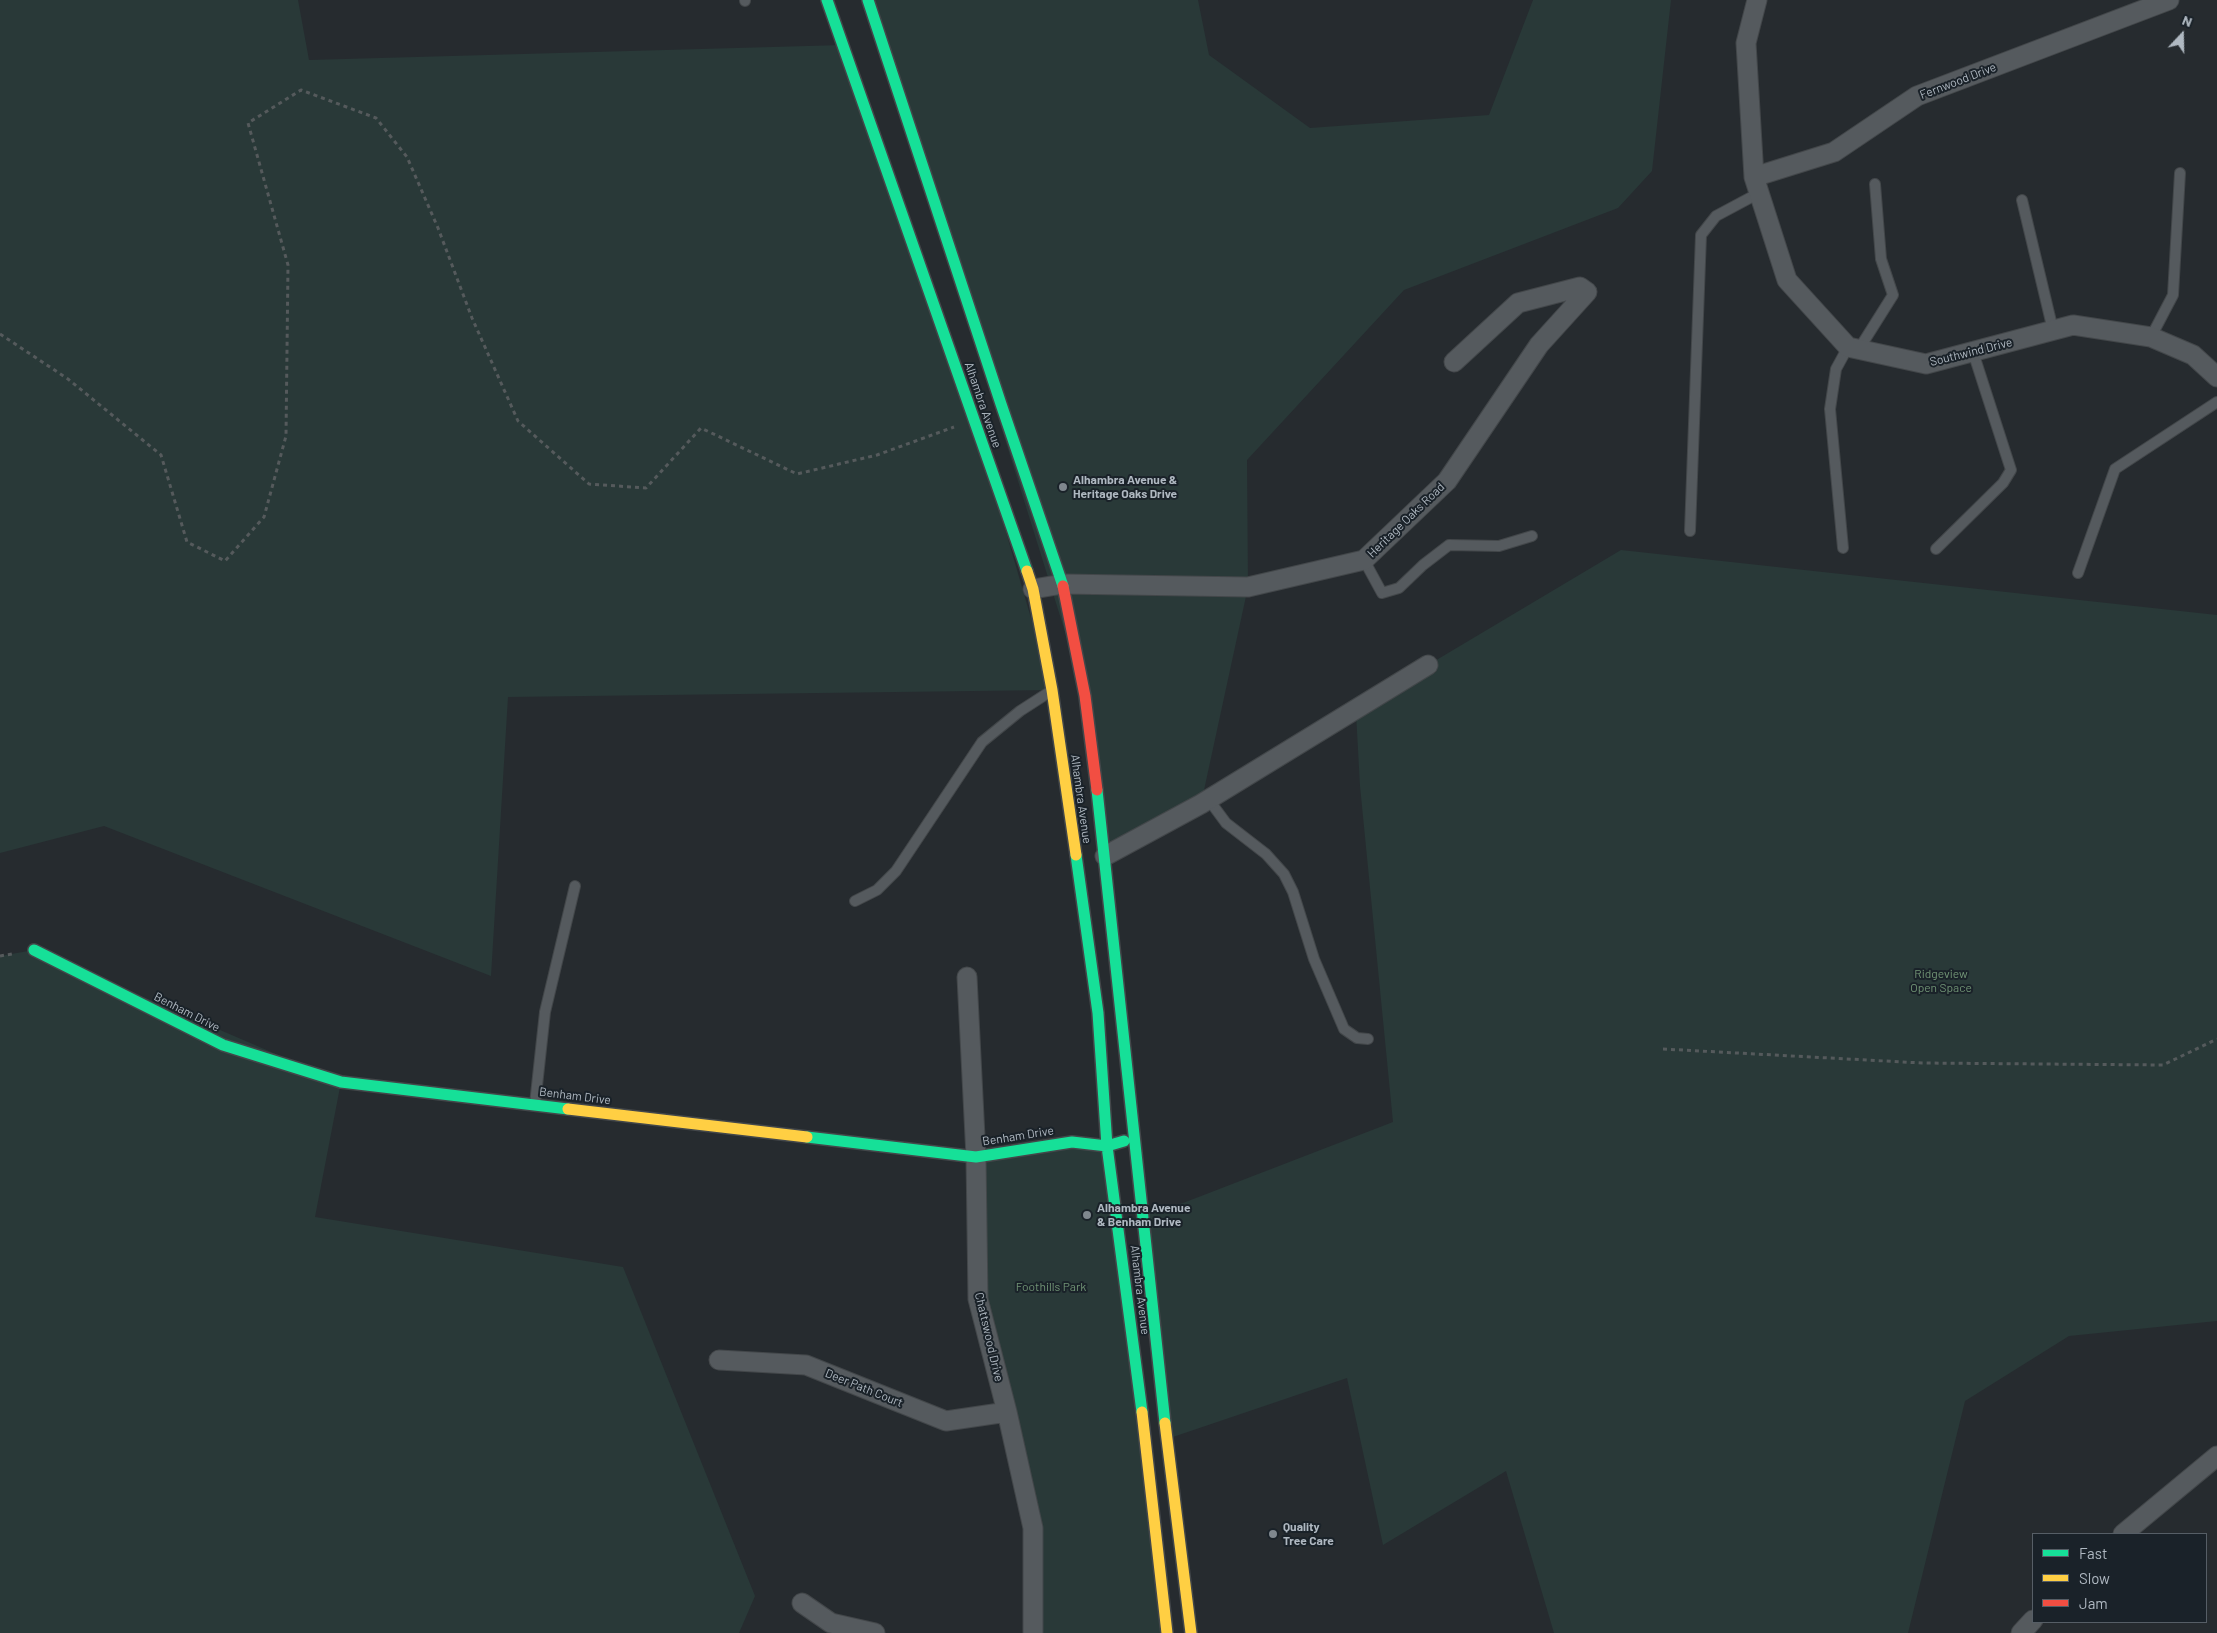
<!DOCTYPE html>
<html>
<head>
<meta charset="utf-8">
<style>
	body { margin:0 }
	#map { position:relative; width:2217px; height:1633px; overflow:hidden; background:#262b2f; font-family:Barlow,sans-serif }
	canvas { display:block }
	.legend { position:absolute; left:2032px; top:1533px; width:175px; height:90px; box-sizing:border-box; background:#1a2229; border:1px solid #565e66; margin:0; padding:6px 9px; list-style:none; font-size:15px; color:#afb8c1 }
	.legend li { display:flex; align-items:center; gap:10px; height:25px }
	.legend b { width:25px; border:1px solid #565e66 }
	.north { position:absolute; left:2157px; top:10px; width:50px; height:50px; -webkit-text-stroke:4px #1a2229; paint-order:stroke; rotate:21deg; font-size:14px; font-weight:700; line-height:20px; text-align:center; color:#afb8c1 }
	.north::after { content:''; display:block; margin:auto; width:18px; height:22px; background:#afb8c1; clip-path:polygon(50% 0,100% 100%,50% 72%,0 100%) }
</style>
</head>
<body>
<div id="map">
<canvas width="2217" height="1633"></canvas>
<ul class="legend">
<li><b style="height:6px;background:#16e098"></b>Fast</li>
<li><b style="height:6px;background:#ffcf43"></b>Slow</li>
<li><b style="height:6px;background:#f24e42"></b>Jam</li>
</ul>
<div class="north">N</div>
</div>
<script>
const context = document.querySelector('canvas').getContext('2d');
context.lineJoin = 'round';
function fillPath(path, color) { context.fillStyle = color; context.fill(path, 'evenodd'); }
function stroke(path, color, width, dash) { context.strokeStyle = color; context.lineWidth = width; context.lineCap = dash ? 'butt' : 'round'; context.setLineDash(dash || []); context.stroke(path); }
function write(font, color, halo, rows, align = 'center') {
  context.font = font + ' Barlow,sans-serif'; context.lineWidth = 4; context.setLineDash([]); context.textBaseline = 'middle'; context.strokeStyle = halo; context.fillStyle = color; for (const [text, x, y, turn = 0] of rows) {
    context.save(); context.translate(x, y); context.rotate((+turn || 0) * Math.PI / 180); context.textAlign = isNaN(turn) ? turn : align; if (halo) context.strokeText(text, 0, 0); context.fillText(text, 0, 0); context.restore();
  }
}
const green = new Path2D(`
	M0 0H298L309 60 843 45 973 419 1052 690 508 697 491 976 104 826 0 853Z
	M868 0H1198L1209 55 1310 128 1489 115 1533 0H1671L1652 171 1618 208 1404 290 1247 460 1248 587 1201 804 1105 856 1085 696Z
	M1621 550 2217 615V1321L2069 1336 1965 1401 1908 1633H1554L1506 1471 1383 1545 1347 1378 1167 1439 1144 1214 1183 1203 1393 1122 1360 786 1356 713 1428 665Z
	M34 950 341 1082 315 1217 623 1267 755 1596 739 1633H0V956Z
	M1107 1146 1167 1633H1033V1528L978 1299 976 1157Z`);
const path = new Path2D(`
	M0 334 68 379 161 455 187 542 225 561 264 517 286 436 288 265 248 123 301 90 376 118 407 157 438 228 472 318 518 421 589 484 646 488 701 428 797 474 877 455 954 427
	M0 956 12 954
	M1663 1049 1922 1063 2163 1065 2217 1039`);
const lane = new Path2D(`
	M745 1V0
	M2022 200 2053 330
	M2151 337 2173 295 2180 173
	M1859 349 1893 295 1881 259 1875 184
	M1690 531 1701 235 1716 216 1759 193
	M1843 548 1830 409 1836 369 1848 347
	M1936 549 2003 483 2011 470 1973 352
	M1364 560 1382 593 1399 588 1423 565 1449 545 1499 546 1532 536
	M2078 573 2115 469 2217 402
	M1209 800 1226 823 1266 854 1284 874 1293 892 1314 959 1344 1029 1357 1038 1368 1039
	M855 901 877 890 896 871 982 742 1020 711 1051 691
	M535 1104 545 1012 575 886`);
const street = new Path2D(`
	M1757 0 1746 43 1754 177 1787 280 1848 347 1926 364 2073 325 2151 337 2193 355 2217 377
	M1754 177 1834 152 1917 96 2169 0
	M1033 589 1063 584 1248 587 1364 560 1447 481 1539 345 1587 292 1580 287 1518 303 1454 362
	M1105 856 1201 804 1428 665
	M967 977 976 1157 978 1299 1007 1412 1033 1528V1633
	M719 1360 806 1365 946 1421 1007 1412
	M2123 1534 2217 1456
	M802 1603 831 1623 875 1633
	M2021 1633 2033 1620`);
const fast = new Path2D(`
	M827 0 1027 571
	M868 0 1001 404 1063 586
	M1097 790 1165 1423
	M1076 855 1098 1013 1107 1146 1142 1412
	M34 950 223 1045 341 1082 568 1109
	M807 1137 976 1157 1072 1142 1107 1146 1124 1141`);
const slow = new Path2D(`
	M1027 571 1033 589 1052 690 1076 855
	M568 1109 807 1137
	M1142 1412 1167 1633
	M1165 1423 1191 1633`);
const jam = new Path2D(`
	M1063 586 1085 696 1097 790`);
const markers = [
	[1063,487,5,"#7f878e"],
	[1087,1215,5,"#7f878e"],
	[1273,1534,5,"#7f878e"]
];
const streetNames = [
	["Fernwood Drive",1958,81,-21],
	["Southwind Drive",1971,352,-14],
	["Alhambra Avenue",983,405,71],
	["Heritage Oaks Road",1406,520,-44],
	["Alhambra Avenue",1081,799,82],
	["Benham Drive",187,1012,27],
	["Benham Drive",575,1096,7],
	["Benham Drive",1018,1136,-9],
	["Alhambra Avenue",1140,1290,83],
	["Chattswood Drive",989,1337,77],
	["Deer Path Court",864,1388,22]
];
const poiNames = [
	["Alhambra Avenue &",1073,480],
	["Heritage Oaks Drive",1073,494],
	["Alhambra Avenue",1097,1208],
	["& Benham Drive",1097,1222],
	["Quality",1283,1527],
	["Tree Care",1283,1541]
];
const parkNames = [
	["Ridgeview",1941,974],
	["Open Space",1941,988],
	["Foothills Park",1051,1287]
];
fillPath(green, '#293938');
stroke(lane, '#43474a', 12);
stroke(street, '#43474a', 21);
stroke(fast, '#43474a', 14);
stroke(slow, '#43474a', 14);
stroke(jam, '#43474a', 14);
stroke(path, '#555a5c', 3, [4, 4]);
stroke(lane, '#555a5e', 10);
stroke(street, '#555a5e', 19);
stroke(fast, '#16e098', 11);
stroke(slow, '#ffcf43', 11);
stroke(jam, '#f24e42', 11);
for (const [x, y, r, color] of markers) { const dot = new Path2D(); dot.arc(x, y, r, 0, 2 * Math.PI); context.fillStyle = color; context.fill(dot); stroke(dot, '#1a2229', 2); }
write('12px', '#afb8c1', '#1a2229', streetNames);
write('bold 12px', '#afb8c1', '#1a2229', poiNames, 'left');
write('12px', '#719475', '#1a2229', parkNames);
</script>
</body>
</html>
